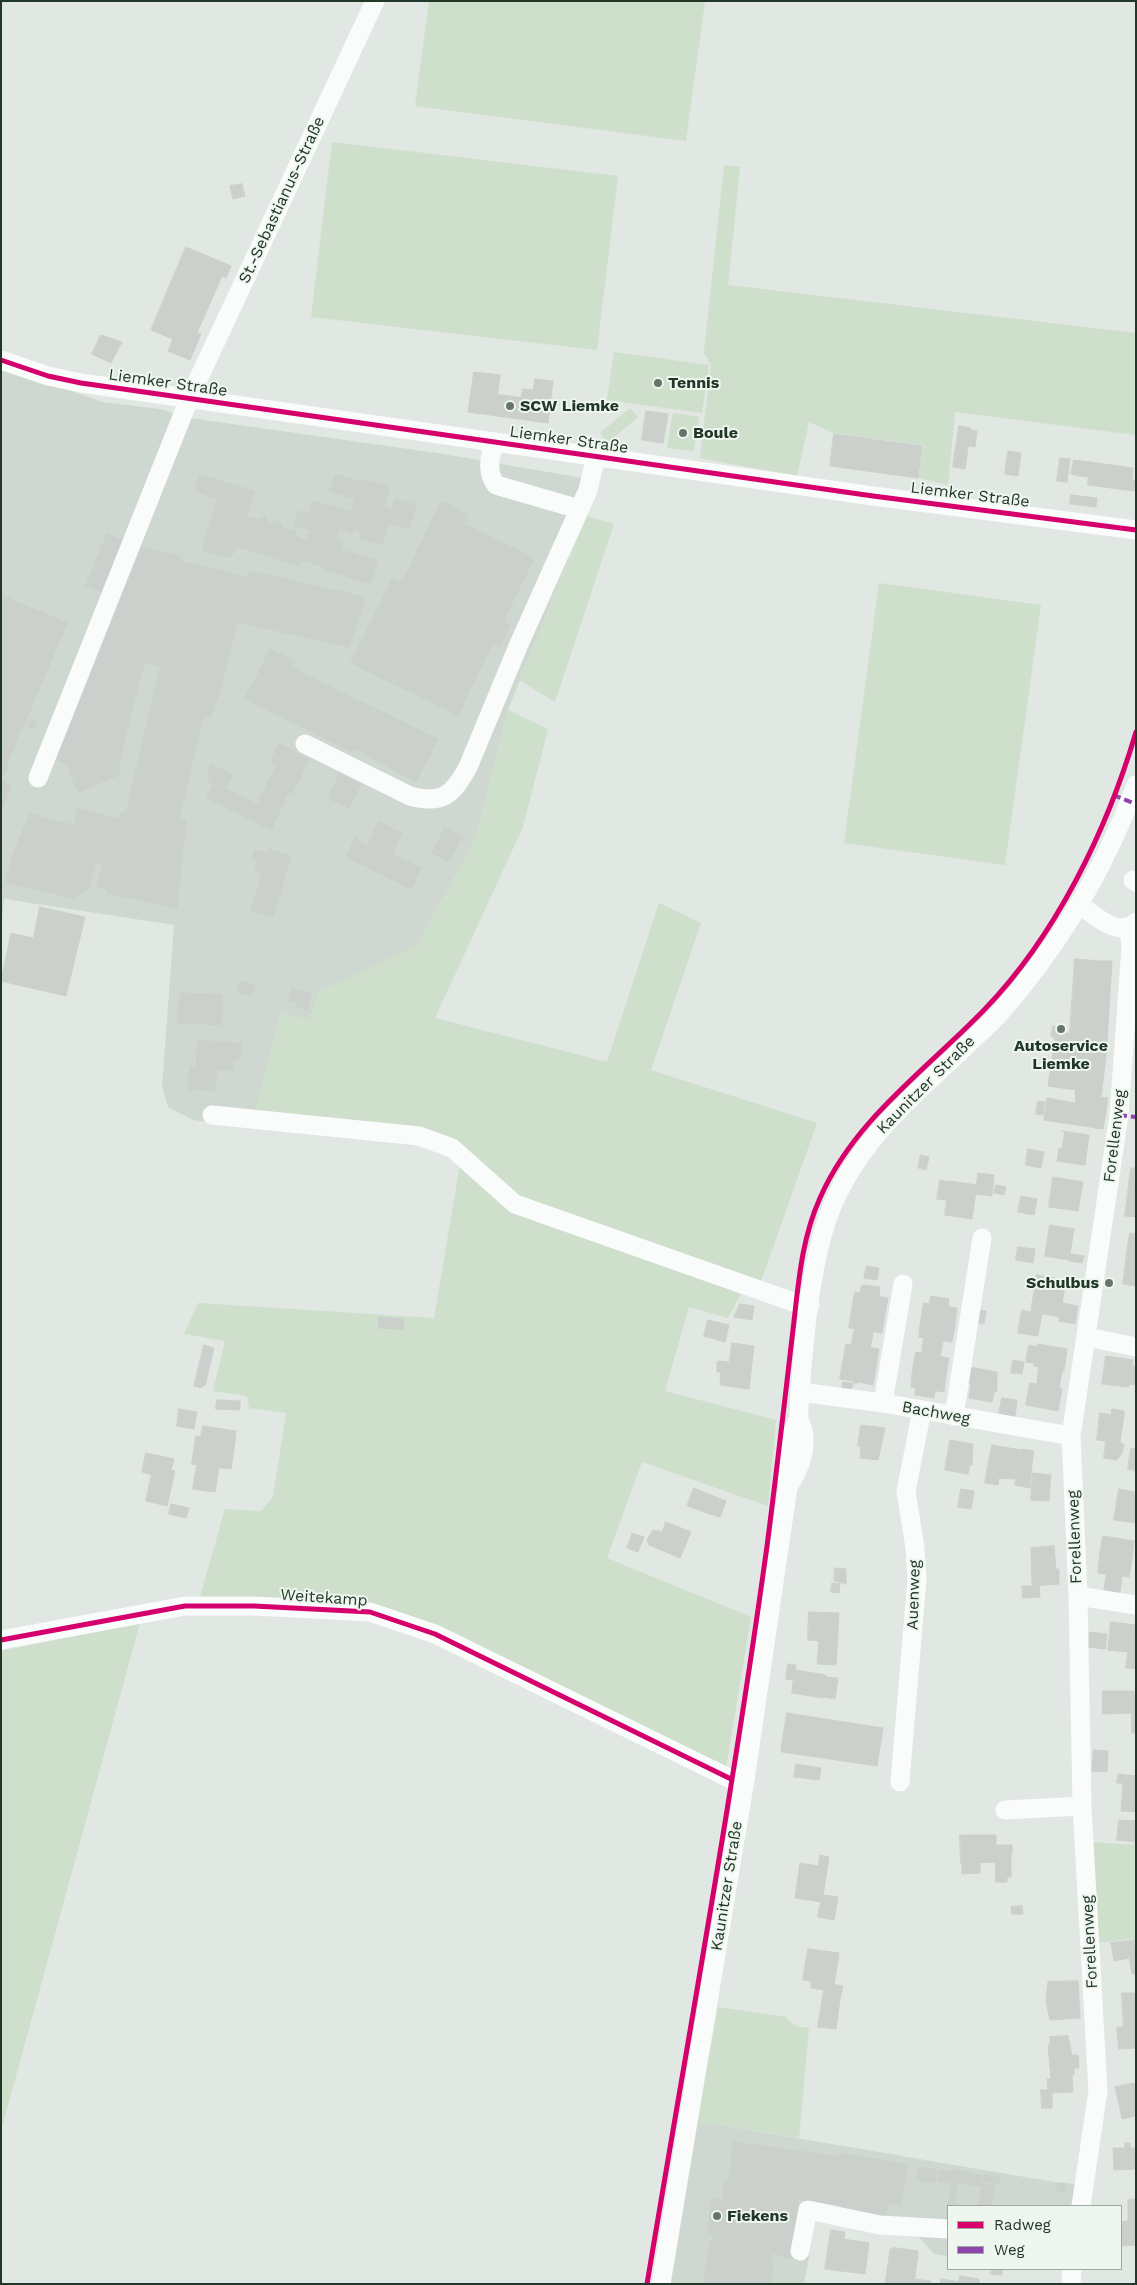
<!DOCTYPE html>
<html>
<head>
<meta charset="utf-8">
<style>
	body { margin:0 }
	#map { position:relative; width:1137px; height:2285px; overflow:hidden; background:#e1e7e2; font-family:"Work Sans",sans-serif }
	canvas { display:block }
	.frame { position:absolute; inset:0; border:2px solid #213728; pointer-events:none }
	.legend { position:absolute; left:947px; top:2205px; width:175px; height:65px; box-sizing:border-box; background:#eff6ef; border:1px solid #9daa9f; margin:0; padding:6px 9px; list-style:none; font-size:15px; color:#213728 }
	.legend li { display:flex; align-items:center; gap:10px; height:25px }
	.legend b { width:25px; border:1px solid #9daa9f }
</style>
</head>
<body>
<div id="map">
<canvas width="1137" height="2285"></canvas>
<div class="frame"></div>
<ul class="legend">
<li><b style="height:6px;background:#d6006c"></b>Radweg</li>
<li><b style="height:6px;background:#8e44ad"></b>Weg</li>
</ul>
</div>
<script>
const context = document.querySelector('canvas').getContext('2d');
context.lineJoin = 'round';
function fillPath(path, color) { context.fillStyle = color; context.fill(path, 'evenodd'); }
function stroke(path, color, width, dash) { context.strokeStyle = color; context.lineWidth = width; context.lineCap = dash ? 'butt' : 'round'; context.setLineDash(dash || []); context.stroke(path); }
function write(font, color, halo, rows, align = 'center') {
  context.font = font + ' "Work Sans",sans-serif'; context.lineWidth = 4; context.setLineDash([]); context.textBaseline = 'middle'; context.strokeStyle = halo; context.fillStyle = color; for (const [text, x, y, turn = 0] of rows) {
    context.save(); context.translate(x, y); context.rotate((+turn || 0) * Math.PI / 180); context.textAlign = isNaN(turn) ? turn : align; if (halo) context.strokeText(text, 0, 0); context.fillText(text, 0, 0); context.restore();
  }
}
const built = new Path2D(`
	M1 366 102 402 160 409 190 418 437 453 600 481 508 710 475 840 417 946 319 992 310 1020 254 1115 223 1124 193 1120 168 1107 162 1087 174 925 4 899 1 931Z
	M697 2121 1054 2182 1076 2184 1073 2206H948V2256L934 2254 919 2237 816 2219 804 2284H670Z`);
const green = new Path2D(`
	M429 1H705L686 141 415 106Z
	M332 142 618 176 597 350 311 317Z
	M724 165 740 167 728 285 1136 333V435L955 412 948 485 919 478 923 445 833 433 805 420 809 422 797 476 700 458 711 365 704 353Z
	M614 352 709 365 702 413 607 400Z
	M630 408 638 417 608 442 600 433Z
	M673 413 699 417 694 451 667 448Z
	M587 516 614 524 555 702 519 680Z
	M879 583 1041 605 1005 865 844 843Z
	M508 710 548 729 523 827 435 1018 607 1062 659 903 701 923 651 1070 817 1123 760 1284 514 1195 466 1151 254 1115 281 1012 310 1020 319 992 417 946 475 840Z
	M460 1164 505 1205 539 1223 743 1290 728 1318 689 1307 665 1391 776 1420 768 1506 642 1462 607 1558 751 1617 726 1768 439 1628 200 1597 225 1509 261 1511 273 1497 286 1413 249 1408 247 1396 213 1391 225 1341 184 1334 198 1303 434 1318Z
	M140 1623 1 2131V1651Z
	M1091 1842 1136 1845V1938L1097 1943Z
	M718 2007 786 2017 795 2026 809 2028 799 2138 697 2121Z`);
const building = new Path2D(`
	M242 184 245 196 233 199 230 186Z
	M186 247 231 266 226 278 222 276 197 333 201 334 190 360 168 351 173 339 151 330Z
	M101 335 122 342 111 363 92 354Z
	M474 372 500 375 498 391 472 388Z
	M535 379 553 381 548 423 468 412 471 391 532 399Z
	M472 388 498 391 497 395 471 391Z
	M523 389 533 390 532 399 521 398Z
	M646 411 668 414 663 443 642 440Z
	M959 426 971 428 965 469 953 467Z
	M971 430 977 431 975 447 969 446Z
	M834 434 922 446 918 478 830 466Z
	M1008 451 1021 453 1018 476 1005 474Z
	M1060 458 1070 459 1067 482 1057 481Z
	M1074 460 1082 461 1080 476 1071 474Z
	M1082 461 1090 462 1088 477 1080 476Z
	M1090 462 1133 468 1132 480H1136L1134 491 1088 485Z
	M336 474 345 477 340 494 330 491Z
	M200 475 208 478 203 494 195 491Z
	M208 477 254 491 246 516 296 532 295 536 306 540 299 566 236 546 233 554 227 558 202 550 218 499 203 494Z
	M345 477 361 482 356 499 340 494Z
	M365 480 387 487 389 491 380 518 351 513 361 482Z
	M1071 495 1097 498 1096 507 1070 504Z
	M395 499 417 505 409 529 389 523 382 545 360 538 367 515 380 518 384 507 392 509Z
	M314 501 358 515 352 534 339 529 326 568 300 559 314 516 309 515Z
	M442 501 468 515 464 524 437 511Z
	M298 511 314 516 309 530 294 525Z
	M437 511 534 558 503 622 510 625 499 647 492 644 458 715 361 668Z
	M358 514 367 517 363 532 354 529Z
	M265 516 269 524 257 520Z
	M279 520 283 528 270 524Z
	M107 534 122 541 113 563 98 557Z
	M336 539 343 541 341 549 333 547Z
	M142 547 180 556 183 562 247 577 249 571 365 597 349 647 237 622 223 680 145 663 140 676 118 768 75 785 67 764 53 758Z
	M333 547 358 555H356L349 577 325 569Z
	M356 555 377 561 370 583 349 577Z
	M98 557 113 563 101 592 86 586Z
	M393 578 402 582 361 668 351 663Z
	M1 595 67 623 23 727 7 721 1 734Z
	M270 649 294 661 286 677 297 682 299 679 317 690 309 705 256 679Z
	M161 665 223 680 210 718 203 716 179 819 186 820 177 908 107 893 124 820 119 819 121 813 126 812Z
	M291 667 351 697 340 721 309 705 317 690 299 679 297 682 286 677Z
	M255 679 337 719 328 740 245 699Z
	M351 697 372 707 360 731 340 721Z
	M372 707 374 708 373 710 411 729 413 727 438 739 416 782 354 748 351 751Z
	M374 708 413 727 411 729 373 710Z
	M32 719 37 721 34 728 29 726Z
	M337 719 361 731 351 751 328 740Z
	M7 721 22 727 7 765 1 760V734Z
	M279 744 309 759 292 794 288 792 278 815 257 805 277 764 271 761Z
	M1 760 6 763 8 767 6 773 1 776Z
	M210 764 233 775 225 789 208 781Z
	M118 768 121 774 78 792 75 785Z
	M340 774 361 784 349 808 328 798Z
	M1 780 12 786 1 812Z
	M214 783 278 815 271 830 207 798Z
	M78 809 104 815 100 832 75 825Z
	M30 814 100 832 104 815 124 820 113 867 95 862 89 888 73 898 6 882 13 855Z
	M379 822 402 833 392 854 421 868 411 889 346 857 356 836 358 837 357 840 367 845Z
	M445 828 462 837 453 854 436 846Z
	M436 846 453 854 449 862 432 853Z
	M270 849 291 856 273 917 251 911Z
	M255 850 268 854 263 873 255 870 258 860 252 858Z
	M103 864 113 867 108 889 98 886Z
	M40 907 85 917 66 996 1 981 11 933 33 938Z
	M1075 959 1100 961 1095 1037 1070 1033Z
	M1100 961H1112L1106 1057 1089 1055 1092 1036 1095 1037Z
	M240 981 255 985 252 995 238 993Z
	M292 989 301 992 298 1003 289 1000Z
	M301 992 311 994 307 1010 297 1007Z
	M181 993 207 994V1002L181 1001Z
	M207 994 222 995 221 1003 207 1002Z
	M179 1001 207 1002 206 1024 178 1023Z
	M207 1002 222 1003 221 1025 206 1024Z
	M1053 1026 1065 1028 1066 1033 1092 1036 1087 1070 1079 1069 1076 1090 1048 1086 1055 1038 1051 1036Z
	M198 1040 241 1044 240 1060H233V1070L217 1069 214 1091 188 1089 190 1066 196 1067Z
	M1089 1055 1106 1057 1101 1097 1075 1094 1079 1069 1087 1070Z
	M1076 1094 1108 1098 1103 1129 1044 1120 1047 1098 1075 1103Z
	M1038 1101 1045 1102 1043 1115 1036 1114Z
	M1062 1131 1089 1135 1085 1165 1057 1161 1059 1148H1062L1065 1132Z
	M1028 1149 1044 1152 1041 1168 1026 1165Z
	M921 1155 929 1157 926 1170 918 1168Z
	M1131 1168H1136V1217L1125 1216Z
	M978 1173 994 1175 992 1196 976 1194Z
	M1053 1177 1083 1182 1078 1211 1049 1207Z
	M940 1180 950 1182 947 1200 937 1199Z
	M950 1181 977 1185 972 1219 945 1215Z
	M996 1185 1006 1187 1004 1195 994 1193Z
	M1021 1196 1037 1199 1034 1215 1018 1212Z
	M1050 1225 1074 1229 1069 1260 1045 1256Z
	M1130 1233 1136 1234V1254L1127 1253Z
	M1018 1247 1035 1249 1033 1263 1016 1260Z
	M1127 1253 1136 1254V1286L1123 1284Z
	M1071 1254 1084 1256 1082 1263 1069 1261Z
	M867 1266 879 1268 877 1280 864 1278Z
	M1037 1275 1066 1280 1060 1317 1031 1312Z
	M862 1285 880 1287 879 1296 860 1293Z
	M855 1292 888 1298 885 1315 852 1310Z
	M931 1296 949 1299 948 1307 930 1303Z
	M924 1303 957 1308 955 1325 921 1320Z
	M1062 1303 1078 1306 1075 1324 1059 1321Z
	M740 1304 754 1306 752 1320 734 1317Z
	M975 1309 986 1311 984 1324 973 1322Z
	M852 1310 885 1315 882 1333 849 1328Z
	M1022 1310 1039 1314 1036 1334 1038 1336 1018 1333Z
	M1039 1314H1042L1038 1335 1036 1334Z
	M379 1317 404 1319 403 1329 379 1328Z
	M708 1320 729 1325 725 1342 704 1336Z
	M921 1320 955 1325 952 1342 919 1337Z
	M855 1329 873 1332 872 1339 853 1336Z
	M853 1336 872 1339 870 1347 852 1344Z
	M924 1338 943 1341 942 1348 923 1345Z
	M732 1343 754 1346 749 1389 720 1385 721 1371 728 1372Z
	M846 1344 879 1349 876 1367 843 1362Z
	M1038 1344 1067 1349 1064 1371 1034 1366Z
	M204 1345 214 1348 205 1386 202 1385V1388L194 1386Z
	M923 1345 942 1348 940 1356 922 1354Z
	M1029 1345 1037 1347 1034 1363 1026 1362Z
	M916 1352 949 1358 946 1375 913 1369Z
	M1106 1356 1133 1360 1129 1387 1102 1384Z
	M1013 1360 1024 1362 1022 1374 1011 1373Z
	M719 1361 729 1362 728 1372H717V1363Z
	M843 1362 876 1367 873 1385 858 1382 855 1384 853 1381 840 1379Z
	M964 1366 997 1372V1391L994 1393 992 1402 969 1398 971 1384 962 1382Z
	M1132 1366H1136V1385L1129 1384Z
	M1039 1367 1062 1371 1059 1388 1037 1385Z
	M913 1369 946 1375 944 1392 911 1387Z
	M843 1382 853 1383 851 1391 842 1389Z
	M1030 1383 1062 1389 1058 1411 1026 1405Z
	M916 1387 935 1390 934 1398 915 1395Z
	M1002 1398 1017 1400 1015 1417 999 1414Z
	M217 1400 240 1401V1410L216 1409Z
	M179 1409 197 1412 194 1429 177 1426Z
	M1112 1409 1124 1411V1416L1112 1415Z
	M1100 1413 1120 1416 1118 1428H1122L1120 1443 1097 1440Z
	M1120 1416H1124L1122 1428H1118Z
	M861 1425 885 1428 878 1460 860 1458 861 1446H858Z
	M203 1426 236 1431 235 1442 201 1437Z
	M196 1436 201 1437 197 1465 192 1464Z
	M201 1437 235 1442 231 1469 197 1465Z
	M950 1440 973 1444 972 1465 970 1464 968 1474 945 1470Z
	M1106 1441 1124 1444 1122 1453 1117 1460 1104 1458Z
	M992 1445 1021 1450 1017 1477 987 1472Z
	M1131 1448 1136 1449V1471L1128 1469Z
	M1022 1449 1034 1451 1032 1464 1020 1462Z
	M146 1453 156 1455 152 1475 142 1472Z
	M156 1455 174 1459 171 1470 175 1471 167 1506 146 1501Z
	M1020 1462 1032 1464 1030 1488 1015 1485Z
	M197 1465 219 1468 215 1492 193 1489Z
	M987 1472 1016 1477V1479L999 1478 998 1485 985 1483Z
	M1033 1473 1051 1475 1049 1501 1031 1500Z
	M694 1488 716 1497 710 1514 687 1506Z
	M961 1489 974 1491 972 1504 959 1502Z
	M1119 1489 1134 1492 1136 1523 1114 1520Z
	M716 1497 726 1501 720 1517 710 1514Z
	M959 1502 972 1504 971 1509 958 1507Z
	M171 1504 189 1508 186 1518 169 1514Z
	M666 1522 691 1532 680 1558 649 1545 647 1541 652 1531 655 1530 662 1532Z
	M632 1533 644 1537 642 1542 631 1538Z
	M1103 1536 1134 1541 1132 1559 1100 1554Z
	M631 1538 642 1542 638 1552 627 1548Z
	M1054 1546 1056 1569H1059V1584L1032 1586 1031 1548Z
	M1100 1554 1132 1559 1129 1577 1098 1573Z
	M835 1568 846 1569V1584L834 1581Z
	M1107 1574 1122 1576 1120 1593 1104 1591Z
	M832 1583 840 1584 839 1593 831 1592Z
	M1022 1586H1039L1040 1597 1023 1598Z
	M809 1612 839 1613 836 1665 817 1664 819 1641 808 1640Z
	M1111 1622 1136 1625V1653L1108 1650Z
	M1090 1632 1107 1634 1105 1649 1088 1647Z
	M1128 1652 1136 1653V1669L1126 1668Z
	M788 1664 796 1665 793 1680 786 1679Z
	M795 1670 826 1675 823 1698 792 1693Z
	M826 1677 838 1678 835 1699 823 1697Z
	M1103 1691H1134L1136 1713 1103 1714Z
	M787 1713 883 1728 878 1760 782 1745Z
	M1132 1713H1136V1733H1132Z
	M782 1745 878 1760 877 1766 782 1752Z
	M1094 1750 1108 1751 1107 1772 1092 1771Z
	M796 1764 821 1768 819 1780 794 1777Z
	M1118 1774 1136 1776V1812L1121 1811 1123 1783H1117Z
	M1119 1820 1136 1821V1842L1117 1840Z
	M960 1835H996V1862L961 1863Z
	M996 1845H1012V1853H996Z
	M996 1853H1011V1877H996Z
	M820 1855 829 1857 822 1902 795 1898 800 1863 818 1866Z
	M980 1862V1873L962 1874V1863Z
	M996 1877H1007V1882H996Z
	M823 1895 838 1897 836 1909 820 1907Z
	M1022 1906 1023 1914H1012L1011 1907Z
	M820 1907 836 1909 834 1920 818 1917Z
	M1135 1940 1136 1949 1128 1950 1129 1958 1114 1961 1111 1943Z
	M808 1949 839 1953 834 1985 825 1983 824 1990 811 1988V1981L803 1980Z
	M1136 1949V1973L1132 1974 1128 1950Z
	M1078 1981 1079 1999 1046 2001 1048 1982Z
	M825 1983 843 1986 840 1999 823 1997Z
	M1122 1993H1136V2027L1124 2028Z
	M823 1997 840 1999 836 2029 818 2027Z
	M1079 1999 1080 2018 1050 2020 1046 2001Z
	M1117 2027H1136V2048L1119 2049Z
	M1068 2036 1072 2055H1078L1079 2068H1074V2075H1072L1073 2092 1048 2093 1047 2079H1051L1048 2045H1050V2037Z
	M1136 2083V2101L1119 2104 1115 2087Z
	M1041 2090H1047L1048 2093H1052V2108H1042Z
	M1136 2101V2116L1122 2119 1119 2104Z
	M734 2142 841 2157 835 2204 772 2196 773 2188 729 2182Z
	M1125 2143H1130V2148H1136V2169L1114 2170 1113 2148H1125Z
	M841 2154 894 2162 886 2217 847 2211 835 2204Z
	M894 2162 907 2164 901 2205 888 2203Z
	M919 2167 937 2170 935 2183 917 2180Z
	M940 2170 950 2172 948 2183 938 2182Z
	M953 2170 968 2172 967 2175 953 2173Z
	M950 2172 981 2175 980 2186 958 2182 955 2203H949L952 2181 949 2180Z
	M984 2175 1000 2177 999 2182 983 2179Z
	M983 2179 999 2182V2184L983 2181Z
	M725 2181 773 2188 772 2196 799 2199 797 2211 723 2200Z
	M1058 2183 1066 2184 1064 2192 1057 2191Z
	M982 2184 995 2186 991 2206H979Z
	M712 2198 716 2199 711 2233H708Z
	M716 2199 797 2211 791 2259 772 2253 771 2260 773 2261 770 2284H704L710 2242H712L714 2234 711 2233Z
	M1136 2199V2245L1121 2246V2222L1128 2221V2200Z
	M948 2202 958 2204 957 2206H948V2220H946Z
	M831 2230 845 2232 844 2239 830 2237Z
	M830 2237 869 2243 865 2274 825 2269Z
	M895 2247 902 2252 918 2254 914 2284H885L890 2250Z
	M899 2248 918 2251V2254L902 2252Z
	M992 2269H1002V2275L991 2274Z
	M960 2276 979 2279V2284L959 2282Z
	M914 2279 931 2281 930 2284H914Z
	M941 2279 973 2284H941Z`);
const minor = new Path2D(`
	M1 360 48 376 81 383 873 496 1136 530
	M494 442C490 457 486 472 496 485L579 509
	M305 744 410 796C443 805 453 794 468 767L519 644 588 490 596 456
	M38 778 189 399 375 1
	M1133 880 1136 882
	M1080 905C1095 915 1118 939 1136 922
	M212 1115 419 1136 452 1148 515 1204 796 1303 810 1305
	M1087 1337 1136 1347
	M800 1392 883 1403 1071 1436
	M883 1403 903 1284
	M954 1416 982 1238
	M788 1487C798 1472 805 1456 804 1437 804 1431 800 1424 799 1417 798 1410 800 1401 800 1393 804 1338 811 1255 833 1204 862 1137 914 1095 966 1046 976 1036 988 1026 998 1015 1058 948 1104 870 1136 785
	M1078 1596 1136 1605
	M1 1640 185 1606H254L370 1612 435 1634 731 1779 745 1780
	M900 1782 917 1579 915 1548 906 1491 922 1410
	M1005 1810 1082 1806
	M1081 2206 1098 2091 1082 1806 1078 1596 1071 1436 1119 1115 1131 947 1129 926
	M800 2251 808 2210 880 2225 948 2229
	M661 2284 745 1780 788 1487C785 1460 787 1441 799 1418
	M1071 2284 1072 2269`);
const quiet = new Path2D(`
	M1113 795 1136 804
	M1119 1115 1136 1117`);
const cycleway = new Path2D(`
	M1 360 48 376 81 383 873 496 1136 530
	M1 1640 185 1606H254L370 1612 435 1634 731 1779
	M647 2284C688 2038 733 1793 767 1546 776 1477 784 1407 792 1338 798 1291 800 1242 820 1198 854 1120 926 1070 984 1010 1056 936 1107 830 1136 732`);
const markers = [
	[658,383,5,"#647569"],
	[510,406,5,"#647569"],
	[683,433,5,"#647569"],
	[1061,1029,5,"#647569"],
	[1109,1283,5,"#647569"],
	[717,2216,5,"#647569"]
];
const streetNames = [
	["St.-Sebastianus-Straße",282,200,-65],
	["Liemker Straße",168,383,8],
	["Liemker Straße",569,440,8],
	["Liemker Straße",970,495,7],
	["Kaunitzer Straße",926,1085,-45],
	["Forellenweg",1115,1136,-83],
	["Bachweg",936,1413,10],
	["Forellenweg",1075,1537,-92],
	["Auenweg",914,1595,-88],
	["Weitekamp",324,1598,4],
	["Kaunitzer Straße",727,1886,-81],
	["Forellenweg",1090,1942,-93]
];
const poiNames = [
	["Tennis",668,383],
	["SCW Liemke",520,406],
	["Boule",693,433],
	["Autoservice",1061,1046,"center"],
	["Liemke",1061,1064,"center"],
	["Schulbus",1099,1283,"right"],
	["Fiekens",727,2216]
];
fillPath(built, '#cfd8d0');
fillPath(green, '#cedfcb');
fillPath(building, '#ccd0cd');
stroke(building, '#cad0cb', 1);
stroke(minor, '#fafbfb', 19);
stroke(quiet, '#8e44ad', 4, [8, 4]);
stroke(cycleway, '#d6006c', 5);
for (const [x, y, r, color] of markers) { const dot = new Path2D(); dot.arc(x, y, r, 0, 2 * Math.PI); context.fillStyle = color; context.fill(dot); stroke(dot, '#eff6ef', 2); }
write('16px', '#213728', '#eff6ef', streetNames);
write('bold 16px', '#213728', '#eff6ef', poiNames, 'left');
</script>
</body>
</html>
